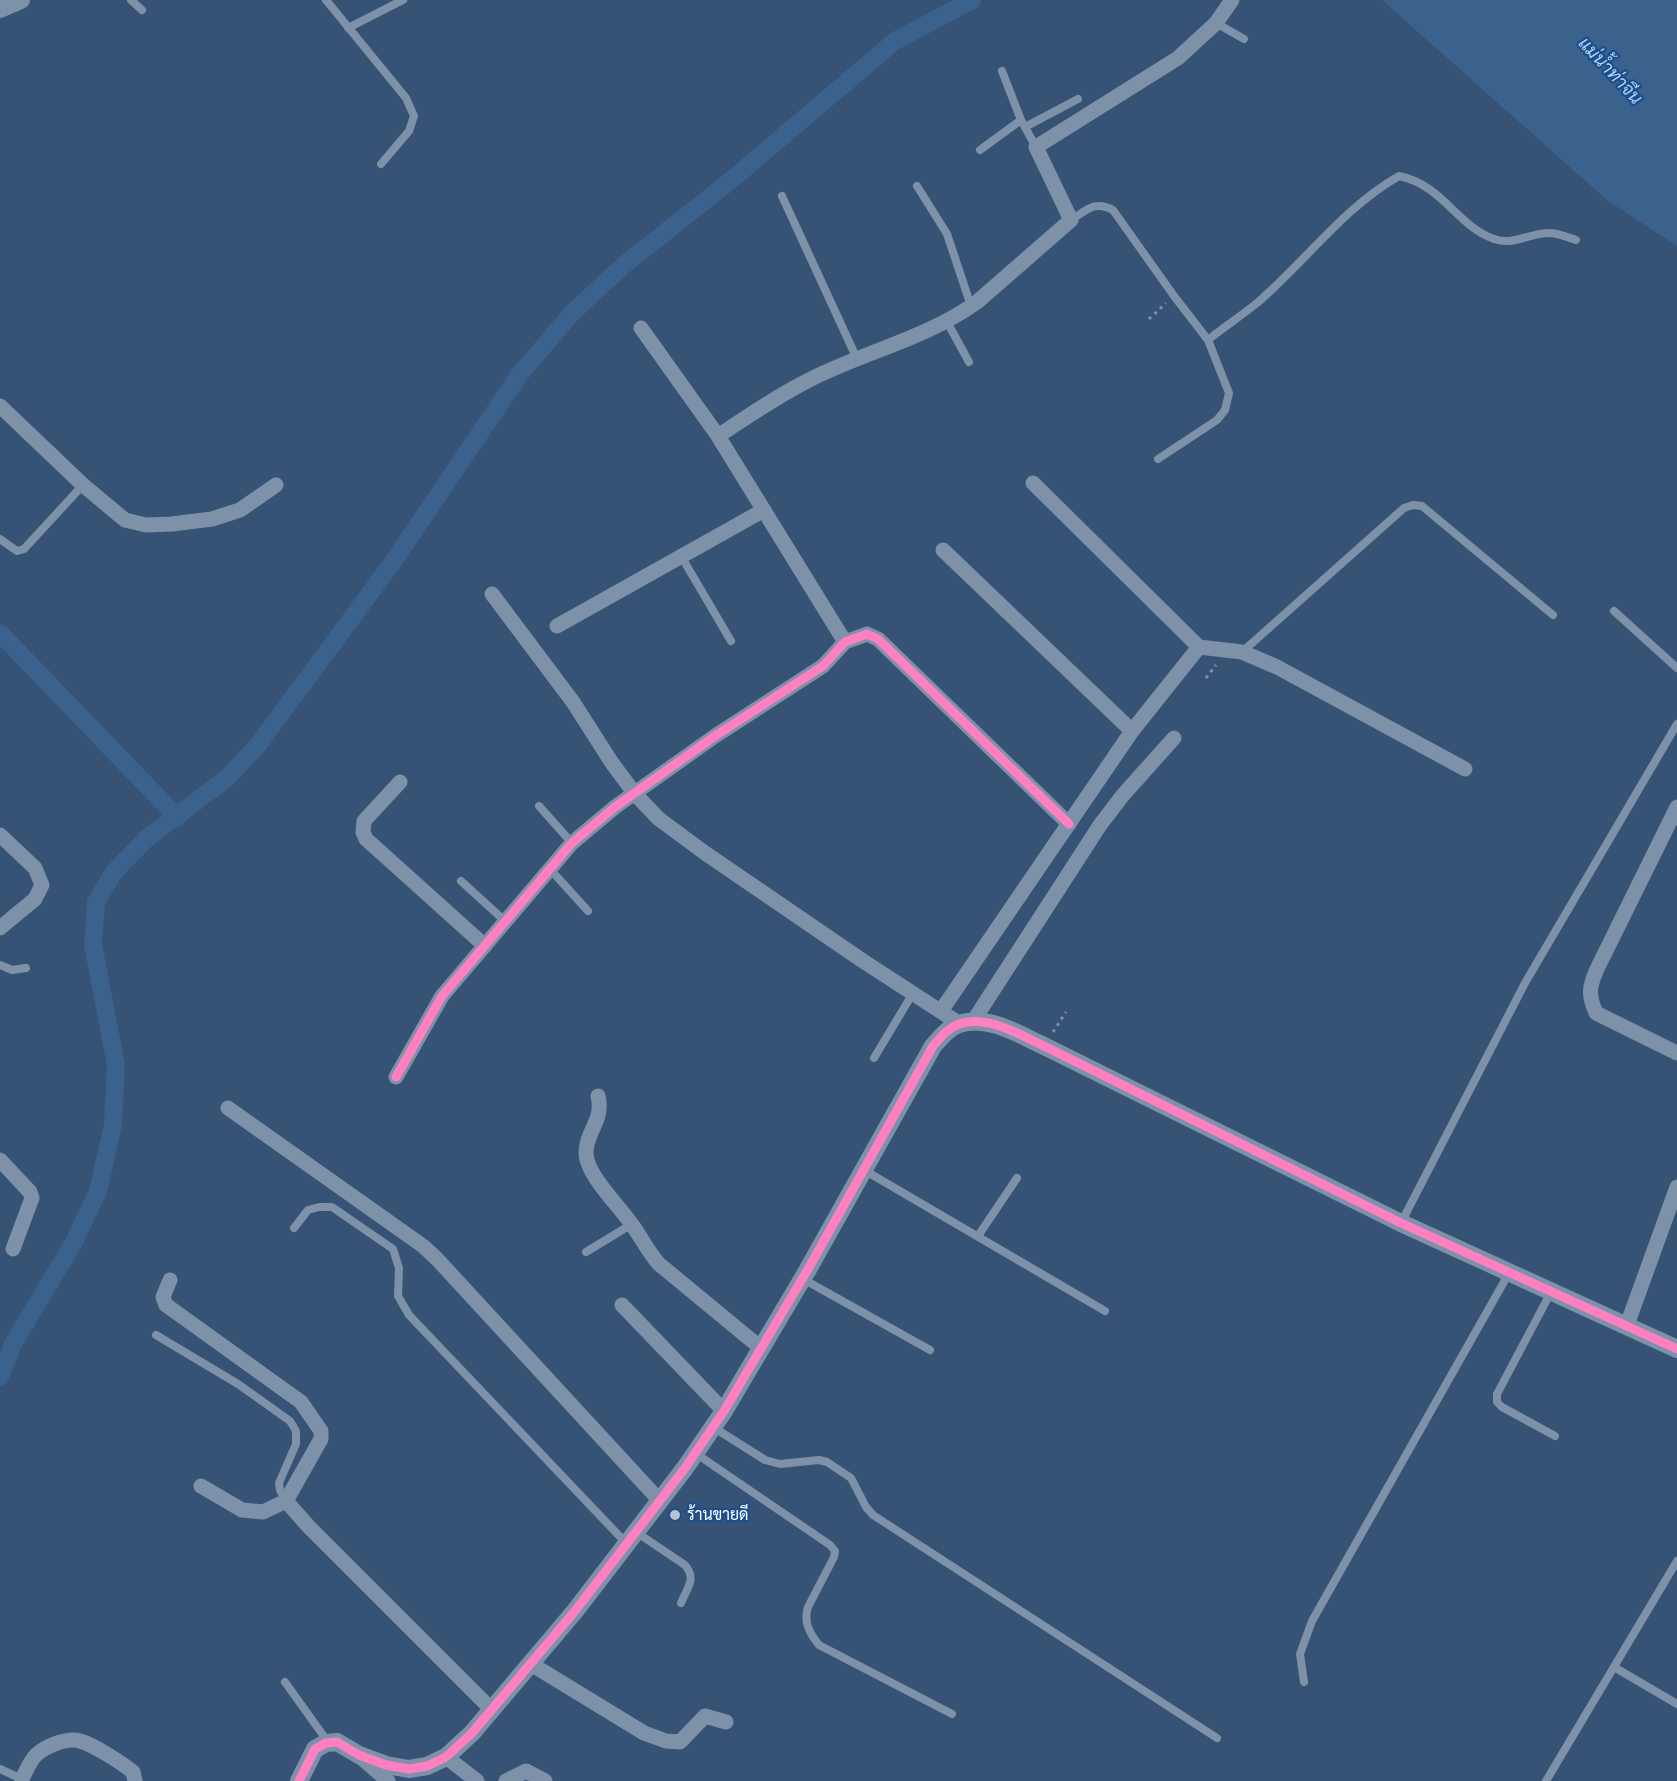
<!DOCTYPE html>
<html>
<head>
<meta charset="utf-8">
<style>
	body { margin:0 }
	canvas { display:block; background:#365274 }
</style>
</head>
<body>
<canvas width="1677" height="1781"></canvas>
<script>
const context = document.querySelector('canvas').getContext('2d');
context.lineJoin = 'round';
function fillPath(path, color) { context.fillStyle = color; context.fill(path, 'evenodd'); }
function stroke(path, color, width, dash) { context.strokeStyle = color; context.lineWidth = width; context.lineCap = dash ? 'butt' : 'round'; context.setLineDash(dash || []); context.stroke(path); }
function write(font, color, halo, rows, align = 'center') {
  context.font = font + ' Inter,Sarabun,sans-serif'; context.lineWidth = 4.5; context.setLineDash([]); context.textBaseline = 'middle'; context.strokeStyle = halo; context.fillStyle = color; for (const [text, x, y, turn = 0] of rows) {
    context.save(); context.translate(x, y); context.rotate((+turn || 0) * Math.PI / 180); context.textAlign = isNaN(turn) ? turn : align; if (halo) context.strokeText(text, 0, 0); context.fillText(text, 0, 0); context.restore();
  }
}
const water = new Path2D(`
	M1382 0H1677V246L1608 201Z`);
const canal = new Path2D(`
	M0 633 177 817
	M0 1377 14 1342 73 1244 98 1191 113 1125 116 1065 93 945 96 902 114 872 146 839 226 779 258 745 393 562 520 374 572 313 625 264 730 181 895 41 972 0`);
const path = new Path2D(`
	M1149 319 1166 303
	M1206 678 1216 665
	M1053 1032 1066 1012`);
const service = new Path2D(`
	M131 0 142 10
	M326 0 406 98 414 116 409 131 381 164
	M1216 23 1244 39
	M348 28 403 0
	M1002 71 1021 120 1036 147
	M1025 127 1078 99
	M980 150 1021 120
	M917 186 947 234 971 306
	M782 196 857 359
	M1071 220C1087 210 1095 200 1113 210L1174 296 1208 340 1229 393 1225 410 1217 420 1158 459
	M946 320 969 362
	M1208 340C1224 327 1241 316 1257 303 1305 262 1343 208 1399 176 1443 185 1457 226 1494 239 1514 246 1529 233 1549 233 1558 233 1567 237 1576 240
	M0 539 17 551 24 549 83 485
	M681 556 731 641
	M1614 611 1677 668
	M1242 652 1404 508 1413 505 1422 506 1553 615
	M539 806 572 843
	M549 868 588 911
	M461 881 506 922
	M0 965 12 970 26 968
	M874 1058 913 993
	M864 1170 1105 1311
	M1401 1223 1525 983 1677 724
	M294 1228 308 1210 319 1207H332L393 1249 399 1268 398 1296 409 1315 626 1543
	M978 1236 1017 1178
	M586 1252 632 1224
	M803 1279 930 1350
	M1551 1292 1497 1394V1402L1502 1407 1555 1436
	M156 1335 238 1384 290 1421 296 1431V1444L279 1483 280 1490 286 1501
	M713 1427 765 1460 780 1464 819 1460 827 1462 851 1478 866 1507 873 1515 1217 1738
	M695 1453 830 1545 835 1551 834 1557 808 1607C803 1622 810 1634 819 1645L952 1714
	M636 1532 685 1565C697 1579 687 1588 681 1603
	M1614 1667 1677 1704
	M285 1682 328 1742
	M1304 1682 1300 1654 1312 1621 1509 1273
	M0 1769 24 1780
	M1546 1781 1677 1561`);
const minor = new Path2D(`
	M641 328 718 436 845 642
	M0 406 83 485 125 520 146 525 172 524 212 519 240 510 276 485
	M718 436C748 416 779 395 811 379 865 352 929 337 977 302L1071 220 1036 147 1178 58 1216 23 1232 0
	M1033 483 1199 647 1242 652 1277 667 1465 769
	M943 550 1132 731
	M492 594 573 702 612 763 635 794 659 819 705 853 863 961 960 1024
	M557 626 764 510
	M400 782 364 821 363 832 366 839 485 946
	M1677 807 1597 969C1589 987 1588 995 1596 1013L1677 1053
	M0 835 35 868 42 885 35 899 0 928
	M941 1011 1132 731 1199 647
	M972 1023 1100 825 1123 795 1174 738
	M396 1077 442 996 572 843 615 807 715 736 823 666 845 642 867 634 878 639 1069 824
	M598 1096C604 1121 586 1131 586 1153 586 1174 618 1205 630 1222 641 1236 647 1251 659 1264L762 1349
	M228 1108 423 1246 437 1259 660 1501
	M0 1160 30 1192 32 1198 13 1249
	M170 1280 163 1297 166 1305 301 1402 321 1431V1439L286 1501 309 1527 491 1709
	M622 1305 724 1411
	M1627 1325 1677 1187
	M201 1486 242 1510 263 1512 286 1501
	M531 1664 644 1733 666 1741 680 1742 705 1716 726 1722
	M446 1757 477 1781
	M363 1759 388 1781
	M22 1779C26 1771 30 1761 36 1755 46 1746 67 1737 80 1741 94 1745 122 1763 133 1772L135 1781
	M506 1781 526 1771 545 1781`);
const tertiary = new Path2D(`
	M0 9 21 0
	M299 1781 315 1749 326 1743 337 1742 359 1755 386 1765 409 1769 427 1766 446 1757 472 1733 575 1611 685 1468 724 1411 807 1271 933 1046C941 1037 948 1028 959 1024 987 1014 1020 1035 1044 1046L1401 1223 1677 1349`);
const cycleway = new Path2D(`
	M396 1077 442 996 572 843 615 807 715 736 823 666 845 642 867 634 878 639 1069 824
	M299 1781 315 1749 326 1743 337 1742 359 1755 386 1765 409 1769 427 1766 446 1757 472 1733 575 1611 685 1468 724 1411 807 1271 933 1046C941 1037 948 1028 959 1024 987 1014 1020 1035 1044 1046L1401 1223 1677 1349`);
const markers = [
	[675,1515,6,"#b9c2ce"]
];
const poiNames = [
	["ร้านขายดี",687,1515]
];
const waterNames = [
	["แม่น้ำท่าจีน",1610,71,47]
];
fillPath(water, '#3b618d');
stroke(canal, '#3b618d', 18);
stroke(path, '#7d92a8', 3, [3, 4.5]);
stroke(service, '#7d92a8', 8);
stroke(minor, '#7d92a8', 15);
stroke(tertiary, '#7d92a8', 18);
stroke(cycleway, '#ff80c0', 9);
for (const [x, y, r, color] of markers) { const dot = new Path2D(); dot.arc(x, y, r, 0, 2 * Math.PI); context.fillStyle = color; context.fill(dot); stroke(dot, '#1b4f8f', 2); }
write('16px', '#fff', '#1b4f8f', poiNames, 'left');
write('italic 18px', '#b5d3f5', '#1b4f8f', waterNames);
</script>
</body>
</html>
